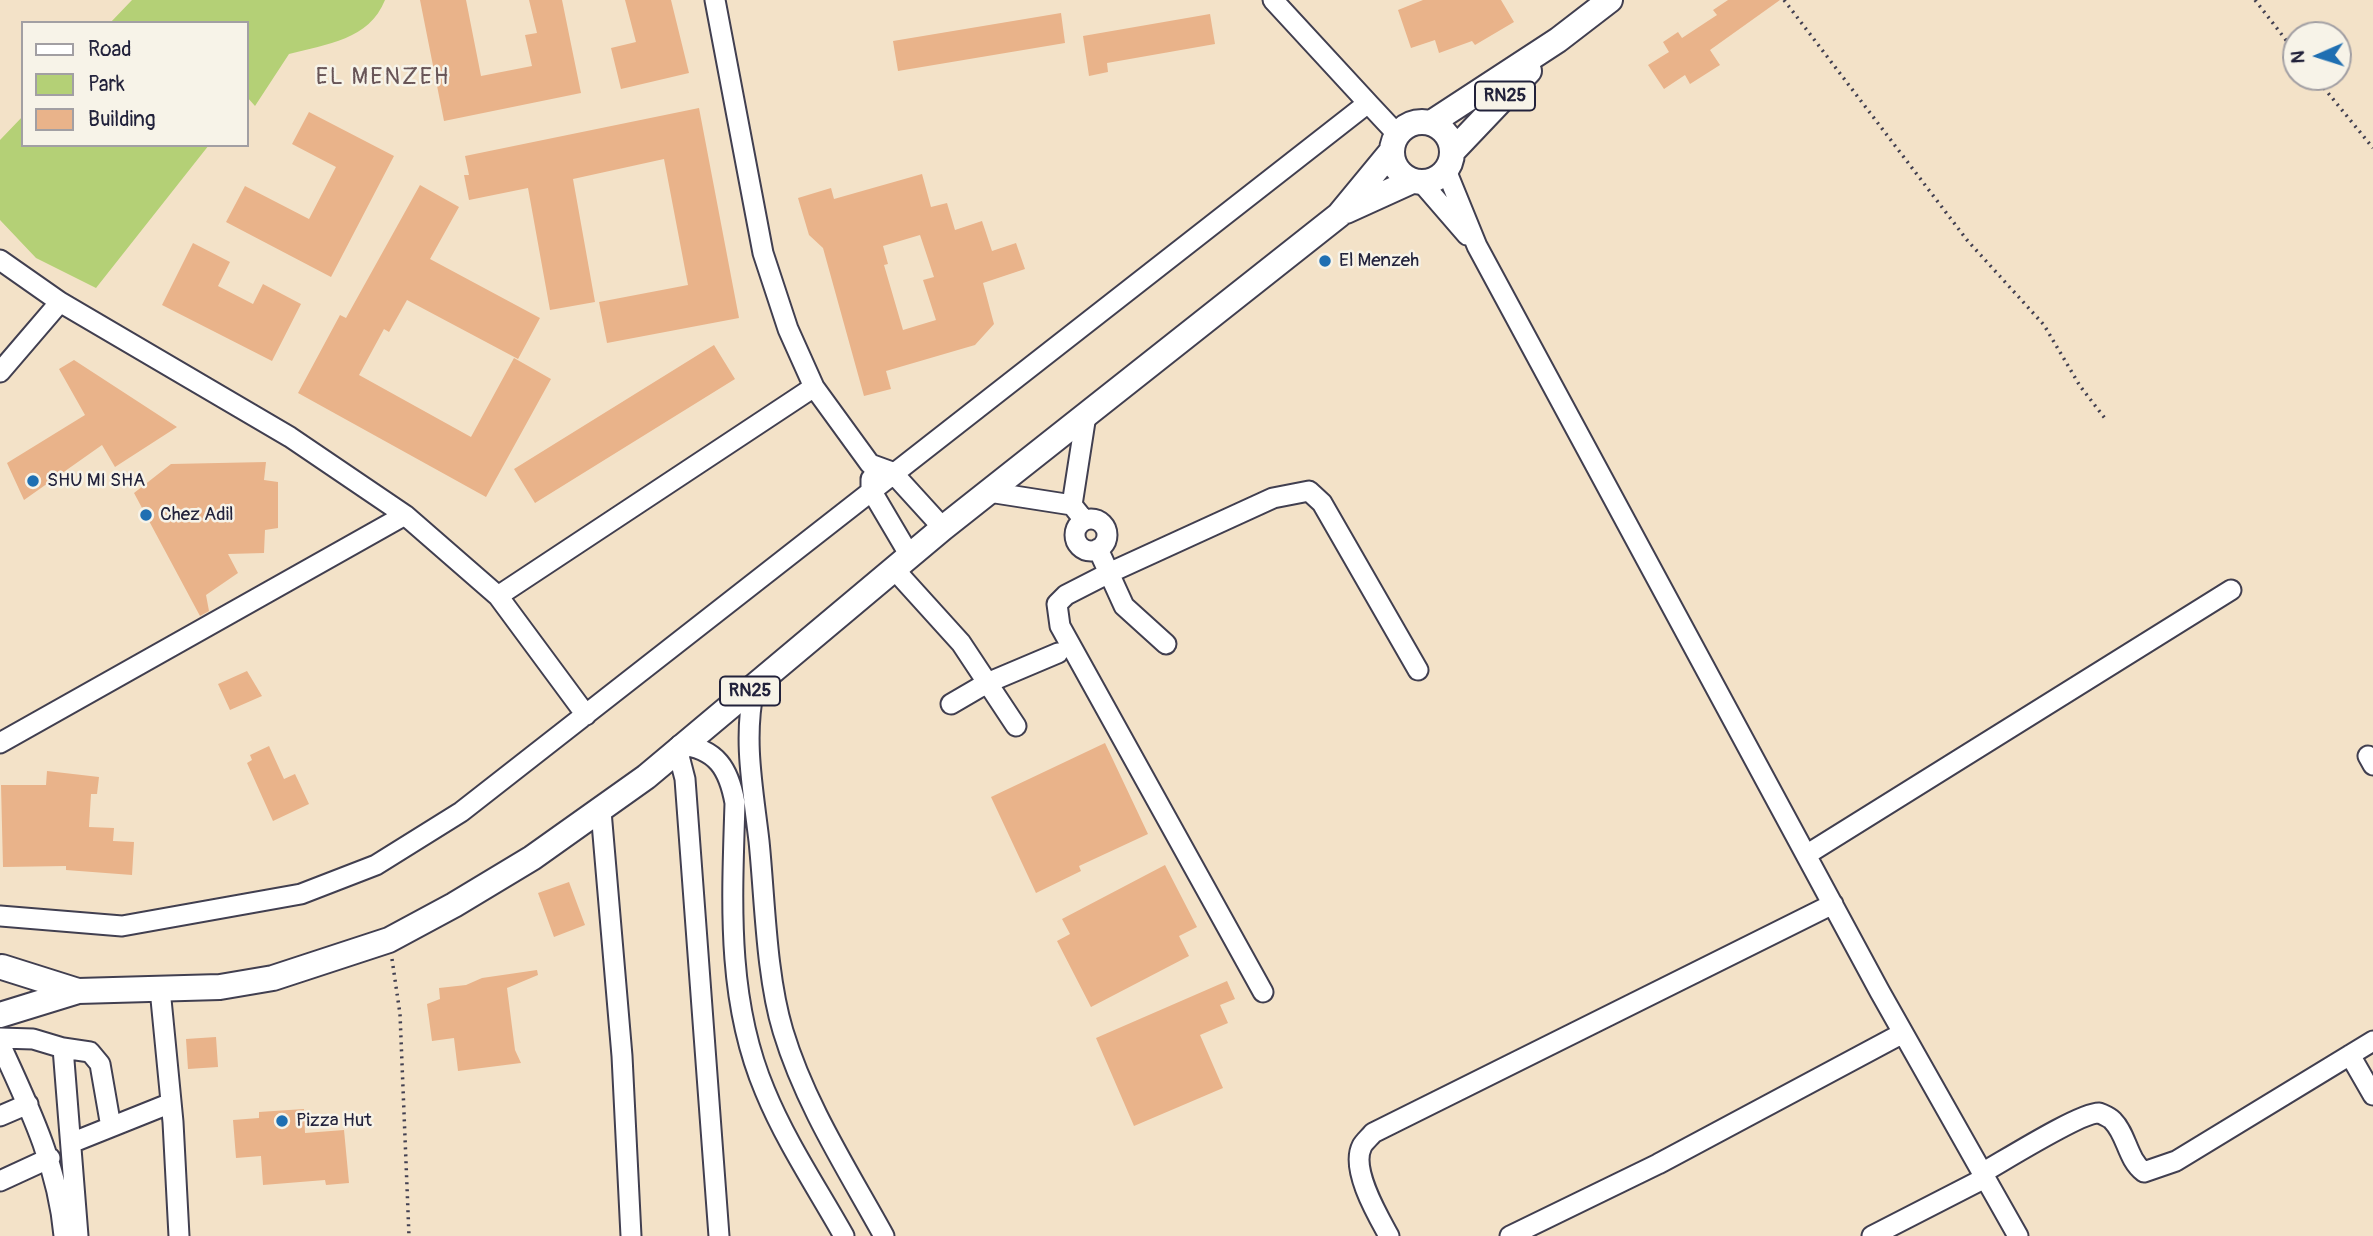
<!DOCTYPE html>
<html>
<head>
<meta charset="utf-8">
<style>
	body { margin:0 }
	#map { position:relative; width:2373px; height:1236px; overflow:hidden; background:#f3e2c8; font-family:Pangolin,sans-serif }
	canvas { display:block }
	.legend { position:absolute; left:21px; top:21px; width:228px; height:126px; box-sizing:border-box; background:#f7f3e8; border:2px solid #a29fa3; margin:0; padding:9px 12px; list-style:none; font-size:21px; color:#22223b }
	.legend li { display:flex; align-items:center; gap:14px; height:35px }
	.legend b { width:35px; border:2px solid #a29fa3 }
	.north { position:absolute; left:2282px; top:21px; width:70px; height:70px; box-sizing:border-box; background:#f7f3e8; border:2px solid #a29fa3; border-radius:50%; rotate:267deg; font-size:19px; font-weight:700; line-height:28px; text-align:center; color:#22223b }
	.north::after { content:''; display:block; margin:auto; width:24px; height:32px; background:#1f6fb2; clip-path:polygon(50% 0,100% 100%,50% 72%,0 100%) }
</style>
</head>
<body>
<div id="map">
<canvas width="2373" height="1236"></canvas>
<ul class="legend">
<li><b style="height:9px;background:#fff"></b>Road</li>
<li><b style="height:19px;background:#b4d076"></b>Park</li>
<li><b style="height:19px;background:#e9b38a"></b>Building</li>
</ul>
<div class="north">N</div>
</div>
<script>
const context = document.querySelector('canvas').getContext('2d');
context.lineJoin = 'round';
function fillPath(path, color) { context.fillStyle = color; context.fill(path, 'evenodd'); }
function stroke(path, color, width, dash) { context.strokeStyle = color; context.lineWidth = width; context.lineCap = dash ? 'butt' : 'round'; context.setLineDash(dash || []); context.stroke(path); }
function write(font, color, halo, rows, align = 'center') {
  context.font = font + ' Pangolin,sans-serif'; context.lineWidth = 5; context.setLineDash([]); context.textBaseline = 'middle'; context.strokeStyle = halo; context.fillStyle = color; for (const [text, x, y, turn = 0] of rows) {
    context.save(); context.translate(x, y); context.rotate((+turn || 0) * Math.PI / 180); context.textAlign = isNaN(turn) ? turn : align; if (halo) context.strokeText(text, 0, 0); context.fillText(text, 0, 0); context.restore();
  }
}
const green = new Path2D(`
	M132 0H385C369 40 327 44 289 54L255 106 247 97V23H110Z
	M23 116V145H209L96 288 36 258 0 220V140Z`);
const building = new Path2D(`
	M420 0H466L481 76 532 66 525 35 537 33 529 0H562L581 93 444 121Z
	M625 0H671L689 73 621 89 611 48 636 42Z
	M1423 0H1501L1514 22 1475 45 1472 41 1439 53 1435 40 1411 48 1398 10Z
	M1728 0H1780L1710 50 1720 65 1690 84 1685 75 1664 89 1648 65 1669 52 1663 42 1678 32 1682 38 1717 15 1713 10Z
	M1061 13 1065 43 898 71 893 41Z
	M1210 14 1215 44 1107 63 1108 72 1089 76 1083 36Z
	M699 108 739 318 607 343 599 302 688 285 664 159 573 179 595 302 550 310 528 188 469 200 464 175H469L465 156Z
	M309 112 394 156 331 277 226 222 245 186 309 219 336 167 292 144Z
	M922 174 931 207 947 203 955 230 982 221 992 251 1016 243 1025 269 983 283 994 324 975 345 886 371 891 389 864 396 823 248 809 235 798 198 831 188 834 199ZM920 235 934 277 923 280 936 320 903 330 884 265 888 264 883 246Z
	M420 185 459 207 430 259 540 318 518 359 407 300 389 332 384 329 359 375 471 437 514 358 551 379 486 497 298 393 340 315 346 318Z
	M193 243 230 262 218 286 253 304 263 284 301 304 272 361 162 305Z
	M714 345 735 379 535 503 514 469Z
	M74 360 177 427 115 467 102 445 24 500 7 463 85 415 59 369Z
	M266 462 264 480 278 482V528L265 530 264 553 228 554 238 573 206 595 209 611 200 616 134 493 171 464Z
	M247 671 262 696 230 710 218 684Z
	M1105 743 1148 834 1079 866 1081 871 1036 893 991 797Z
	M269 746 284 779 295 774 309 804 273 821 247 763 252 760 250 755Z
	M47 771 99 777 97 794H91L89 827 114 828 113 841 134 842 132 875 66 870V866L3 867 1 785H46Z
	M1165 865 1197 927 1179 936 1189 956 1091 1007 1057 941 1070 934 1062 919Z
	M569 882 585 925 554 937 538 893Z
	M537 970 538 975 507 988 515 1050 521 1063 458 1071 454 1038 432 1041 427 1004 440 999 439 988 466 985 482 978Z
	M1227 981 1235 999 1220 1005 1228 1023 1200 1035 1223 1088 1134 1126 1096 1038Z
	M216 1037 218 1067 188 1069 186 1039Z
	M304 1109 305 1133 344 1130 349 1183 326 1185 325 1180 263 1185 261 1156 236 1158 233 1120 259 1118V1112Z`);
const path = new Path2D(`
	M1784 0 1967 240 2044 325 2080 386 2107 421
	M2255 0 2296 53
	M2315 77 2373 148
	M392 959 400 1014 409 1236`);
const minor = new Path2D(`
	M715 0 763 253 788 329 814 387 870 464 892 472 943 528
	M1368 103 1397 134
	M1446 170 1477 246 1880 992 2018 1236
	M1422 183 1467 235
	M0 260 60 302 290 437 405 515 498 596 586 715
	M0 372 60 302
	M871 479V490L910 556
	M989 492 1072 505 1084 520
	M1072 505 1086 415
	M1075 535a16 16 0 1 1 32 0a16 16 0 1 1-32 0Z
	M1098 549 1124 606 1166 644
	M894 569 961 643 1016 726
	M498 596 814 387
	M754 688C743 740 753 789 759 841 765 900 766 975 783 1031 805 1104 847 1169 884 1236
	M951 704 987 683 1058 653
	M0 743 405 515
	M680 745C717 748 729 770 735 803 732 901 726 999 765 1091 786 1142 817 1188 844 1236
	M677 748 685 779 719 1236
	M2368 756 2373 765
	M601 811 622 1056 631 1236
	M1806 855 2231 590
	M0 916 122 926 301 894 376 865 461 812 1368 103 1273 0
	M160 989 173 1122 179 1236
	M1263 992 1060 626 1057 604 1066 595 1109 573 1273 498 1309 491 1322 503 1418 670
	M0 1038 33 1039 63 1048 78 1236
	M0 1044C29 1107 58 1166 64 1236
	M63 1048 90 1052 100 1064 111 1127
	M2350 1055 2373 1095
	M0 1116 28 1104
	M71 1143 171 1103
	M1982 1173C2002 1162 2081 1112 2099 1113 2102 1114 2111 1118 2113 1121 2127 1135 2127 1159 2144 1172L2176 1161 2373 1041
	M0 1181 50 1158
	M1389 1236C1378 1216 1350 1169 1362 1146 1364 1142 1370 1137 1373 1133L1833 904
	M1510 1236 1658 1164 1903 1033
	M1872 1236 1985 1178`);
const major = new Path2D(`
	M1392 152a30 30 0 1 1 60 0a30 30 0 1 1-60 0Z
	M1431 123 1558 40 1610 0
	M1452 152 1529 71
	M1346 211 1412 181
	M2 967 78 991
	M0 1015 78 991 220 987 273 978 389 940 454 905 532 858 646 777 943 528 1339 215 1391 152`);
const markers = [
	[1325,261,7,"#1f6fb2"],
	[33,481,7,"#1f6fb2"],
	[146,515,7,"#1f6fb2"],
	[282,1121,7,"#1f6fb2"]
];
const shields = [
	[1505,96,60],
	[750,691,60]
];
const shieldNames = [
	["RN25",1505,96],
	["RN25",750,691]
];
const poiNames = [
	["El Menzeh",1339,261],
	["SHU MI SHA",47,481],
	["Chez Adil",160,515],
	["Pizza Hut",296,1121]
];
const quarterNames = [
	["EL MENZEH",383,78]
];
fillPath(green, '#b4d076');
fillPath(building, '#e9b38a');
stroke(minor, '#413f50', 23);
stroke(major, '#413f50', 28);
stroke(path, '#413f50', 3.5, [2, 5]);
stroke(minor, '#fff', 19);
stroke(major, '#fff', 24);
for (const [x, y, r, color] of markers) { const dot = new Path2D(); dot.arc(x, y, r, 0, 2 * Math.PI); context.fillStyle = color; context.fill(dot); stroke(dot, '#f7f3e8', 2.5); }
for (const [x, y, w] of shields) { const box = new Path2D(); box.roundRect(x - w / 2, y - 14.5, w, 29, 5); context.fillStyle = '#f7f3e8'; context.fill(box); stroke(box, '#22223b', 2); }
write('bold 18px', '#22223b', null, shieldNames);
write('19px', '#22223b', '#f7f3e8', poiNames, 'left');
context.letterSpacing = '2px';
write('23px', '#685557', '#f7f3e8', quarterNames);
context.letterSpacing = '0px';
</script>
</body>
</html>
